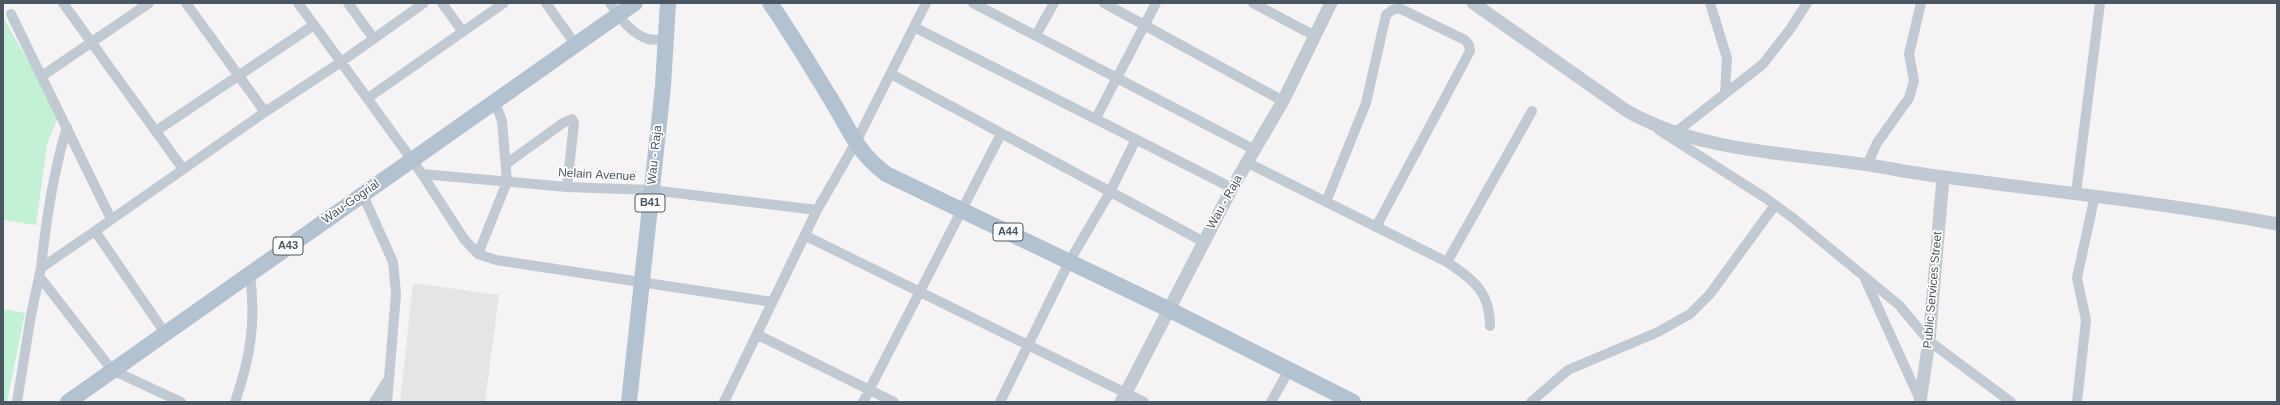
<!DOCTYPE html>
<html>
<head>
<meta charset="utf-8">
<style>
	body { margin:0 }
	#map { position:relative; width:2280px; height:405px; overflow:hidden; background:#f5f3f3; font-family:Helvetica,sans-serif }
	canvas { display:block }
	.frame { position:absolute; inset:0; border:4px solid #4a5661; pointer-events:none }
</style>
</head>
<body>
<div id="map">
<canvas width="2280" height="405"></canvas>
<div class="frame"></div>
</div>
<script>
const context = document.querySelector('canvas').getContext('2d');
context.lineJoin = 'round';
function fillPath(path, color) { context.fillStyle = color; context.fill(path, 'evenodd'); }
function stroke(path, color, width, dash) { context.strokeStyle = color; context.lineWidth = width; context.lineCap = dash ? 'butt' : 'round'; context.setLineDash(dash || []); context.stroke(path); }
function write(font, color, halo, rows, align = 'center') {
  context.font = font + ' Helvetica,sans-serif'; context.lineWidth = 3.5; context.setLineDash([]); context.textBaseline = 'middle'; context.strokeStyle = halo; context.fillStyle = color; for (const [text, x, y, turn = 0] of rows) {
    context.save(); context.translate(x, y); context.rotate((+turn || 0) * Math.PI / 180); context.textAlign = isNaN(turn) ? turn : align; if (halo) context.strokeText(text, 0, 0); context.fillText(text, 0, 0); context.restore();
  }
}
const education = new Path2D(`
	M413 283 499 295 485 402H400Z`);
const green = new Path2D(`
	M3 17 59 115 47 144 36 225 3 220Z
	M3 309 25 313 7 402H3Z`);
const minor = new Path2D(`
	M63 3 183 169
	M186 3 265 112
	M298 3 341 62 424 3
	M348 3 374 39
	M442 3 463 32
	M546 3 575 44
	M610 3C618 16 632 34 648 39 653 41 661 39 667 39
	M973 3 1255 150
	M1104 3 1283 101
	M1253 3 1313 35
	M1710 3 1727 58 1725 93
	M11 14 111 219
	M914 27 1232 188
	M1036 35 1054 3
	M891 74 1204 242
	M42 76 149 3
	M368 98 504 3
	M1096 118 1156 3
	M1659 130 1764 197 1793 218 1899 305 1929 341 2011 402
	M156 131 314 25
	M1676 132 1763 64 1791 28 1807 3
	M1248 163 1447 262C1474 280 1490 292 1490 326
	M506 164 563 123 572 119 574 123 567 187
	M1867 165 1877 143 1909 98 1914 81 1909 54 1921 3
	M422 174 567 187 651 190 817 210
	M362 193 393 262 396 294 387 402
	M2076 193 2100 3
	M1326 202 1366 103 1386 15 1392 10 1399 8 1465 40 1469 45 1470 51 1376 227
	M806 236 1144 402
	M478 254 507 182 502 121 495 102
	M1447 262 1532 111
	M41 268C46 220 53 173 67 127
	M39 276 112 370 181 402
	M1865 279 1920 400
	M165 333 95 231 265 112 341 62 422 174 464 239 478 254 496 260 772 302
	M758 335 894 402
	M17 402 31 315 41 268 95 231
	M235 402C251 356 256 321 250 273
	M374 402 388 380
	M724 402 817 210 855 144 926 3
	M863 402 1001 134
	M1000 402 1069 262 1110 192 1136 139
	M1271 402 1289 370
	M1531 402 1568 370 1658 332 1690 314 1710 294 1775 205
	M2077 402 2086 320 2077 278 2095 195`);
const tertiary = new Path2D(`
	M1473 3 1627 111C1699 152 1788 153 1869 165 1894 169 1919 174 1944 177 2056 192 2167 203 2277 224
	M1121 402 1232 188 1283 101 1331 3
	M1920 402 1929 341 1943 177`);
const primary = new Path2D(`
	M770 3C792 35 812 68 832 101 851 132 856 151 886 174L1168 309 1353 402
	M68 402 635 3
	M629 402 663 86 668 3`);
const shields = [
	[650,203,30],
	[1008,232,30],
	[288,246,30]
];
const shieldNames = [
	["B41",650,203],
	["A44",1008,232],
	["A43",288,246]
];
const streetNames = [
	["Wau - Raja",655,155,-84],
	["Nelain Avenue",597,175,3],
	["Wau-Gogrial",351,202,-35],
	["Wau - Raja",1225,202,-61],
	["Public Services Street",1933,290,-85]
];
fillPath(education, '#e6e4e5');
fillPath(green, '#c3f1d5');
stroke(minor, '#c1cad2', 10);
stroke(tertiary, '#c1cad2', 13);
stroke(primary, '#b3c2d1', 16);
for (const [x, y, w] of shields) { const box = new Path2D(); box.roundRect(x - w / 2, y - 9, w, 18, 3); context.fillStyle = '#fff'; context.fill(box); stroke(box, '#4a5661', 1); }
write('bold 11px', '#4a5661', null, shieldNames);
write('12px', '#4a5661', '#fff', streetNames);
</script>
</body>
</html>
